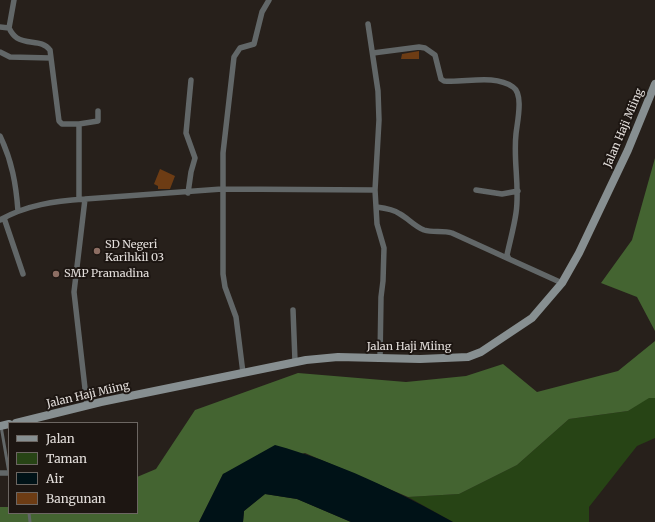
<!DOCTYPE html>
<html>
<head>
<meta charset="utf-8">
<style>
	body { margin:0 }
	#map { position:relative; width:655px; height:522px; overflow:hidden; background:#27201b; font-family:Merriweather,serif }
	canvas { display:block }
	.legend { position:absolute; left:8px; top:422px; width:130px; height:92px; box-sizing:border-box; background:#1d1612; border:1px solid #6c6662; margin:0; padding:5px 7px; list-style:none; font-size:12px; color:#e3dedb }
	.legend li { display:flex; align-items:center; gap:8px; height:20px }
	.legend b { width:20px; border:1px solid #6c6662 }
</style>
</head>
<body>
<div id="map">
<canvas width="655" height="522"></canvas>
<ul class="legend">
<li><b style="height:5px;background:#878f91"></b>Jalan</li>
<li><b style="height:11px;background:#274415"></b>Taman</li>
<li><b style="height:11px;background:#001217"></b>Air</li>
<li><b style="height:11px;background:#6d3c14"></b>Bangunan</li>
</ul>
</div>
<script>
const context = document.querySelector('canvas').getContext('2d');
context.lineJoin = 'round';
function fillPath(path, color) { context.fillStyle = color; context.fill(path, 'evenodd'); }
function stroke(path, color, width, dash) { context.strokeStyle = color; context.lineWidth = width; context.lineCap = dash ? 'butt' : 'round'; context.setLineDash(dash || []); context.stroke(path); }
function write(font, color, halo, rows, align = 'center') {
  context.font = font + ' Merriweather,serif'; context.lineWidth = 4; context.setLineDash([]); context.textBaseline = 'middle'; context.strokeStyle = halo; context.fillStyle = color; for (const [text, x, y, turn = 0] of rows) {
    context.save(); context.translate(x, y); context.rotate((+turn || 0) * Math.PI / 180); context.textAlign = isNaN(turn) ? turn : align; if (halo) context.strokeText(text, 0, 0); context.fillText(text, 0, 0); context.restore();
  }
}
const green = new Path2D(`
	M649 397 655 398V438L637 446 589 507V522H453L408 497 459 494 517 465 569 419 628 411Z`);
const forest = new Path2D(`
	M655 158V331L637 297 601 283 632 240Z
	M655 341V398H649L628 411 569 419 517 465 459 494 408 497 305 453 223 474 199 522H0V507H9V513H137V477L156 469 195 410 298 373 406 382 466 376 503 364 537 392 618 371Z
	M265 494 297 499 351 522H243L244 511Z`);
const water = new Path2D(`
	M275 445C337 462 397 491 453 522H351L297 499 265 494 244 511 243 522H199L223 474Z`);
const building = new Path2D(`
	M419 51V59H401L402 54Z
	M160 169 175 176 170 189H158V186L154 184Z`);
const service = new Path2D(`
	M1 426 9 473
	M29 513 30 522`);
const minor = new Path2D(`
	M0 27 9 28 14 0
	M9 28C11 32 14 36 17 38 28 45 42 39 50 50L59 121 62 124H79V199
	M0 52 10 57 51 58
	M373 53 419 47 425 48 435 55 441 79 444 81C465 83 494 74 513 87 524 94 517 123 516 134 513 161 520 187 516 213 514 227 510 241 507 255L509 259 562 283
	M79 124 98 121V111
	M0 136C12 161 16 184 18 211
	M375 190 377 224 384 248 383 281 381 297 380 359
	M476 190 502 194 518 191
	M188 193 191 172 195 158 186 133 191 80
	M85 199 222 189 375 190 379 120 378 91 368 24
	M376 207C384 208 393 209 400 214 409 219 414 226 424 230 433 233 443 230 452 233L509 259
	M4 218 23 274
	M0 220C26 205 55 201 85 199L74 292 87 406
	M293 310 295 361
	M243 373 236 317 225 287 223 274V153L234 57 240 48 254 44 262 12 269 0
	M0 473H9`);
const secondary = new Path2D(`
	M16 423 101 402 306 360 338 357 420 359 468 357 481 352 532 318 562 283 579 253 628 150 655 84
	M0 426 9 424`);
const markers = [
	[97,251,4,"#8d6e63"],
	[56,274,4,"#8d6e63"]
];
const streetNames = [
	["Jalan Haji Miing",624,128,-67],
	["Jalan Haji Miing",409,347],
	["Jalan Haji Miing",88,395,-13]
];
const poiNames = [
	["SD Negeri",105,245],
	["Karihkil 03",105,258],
	["SMP Pramadina",64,274]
];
fillPath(green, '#274415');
fillPath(forest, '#446431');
fillPath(water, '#001217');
fillPath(building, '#6d3c14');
stroke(service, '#626768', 3);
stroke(minor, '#626768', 5.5);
stroke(secondary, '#878f91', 8);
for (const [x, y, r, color] of markers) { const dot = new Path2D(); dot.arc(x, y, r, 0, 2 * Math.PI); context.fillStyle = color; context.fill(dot); stroke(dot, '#1d1612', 1.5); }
write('11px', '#e3dedb', '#1d1612', streetNames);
write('11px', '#e3dedb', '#1d1612', poiNames, 'left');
</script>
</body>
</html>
